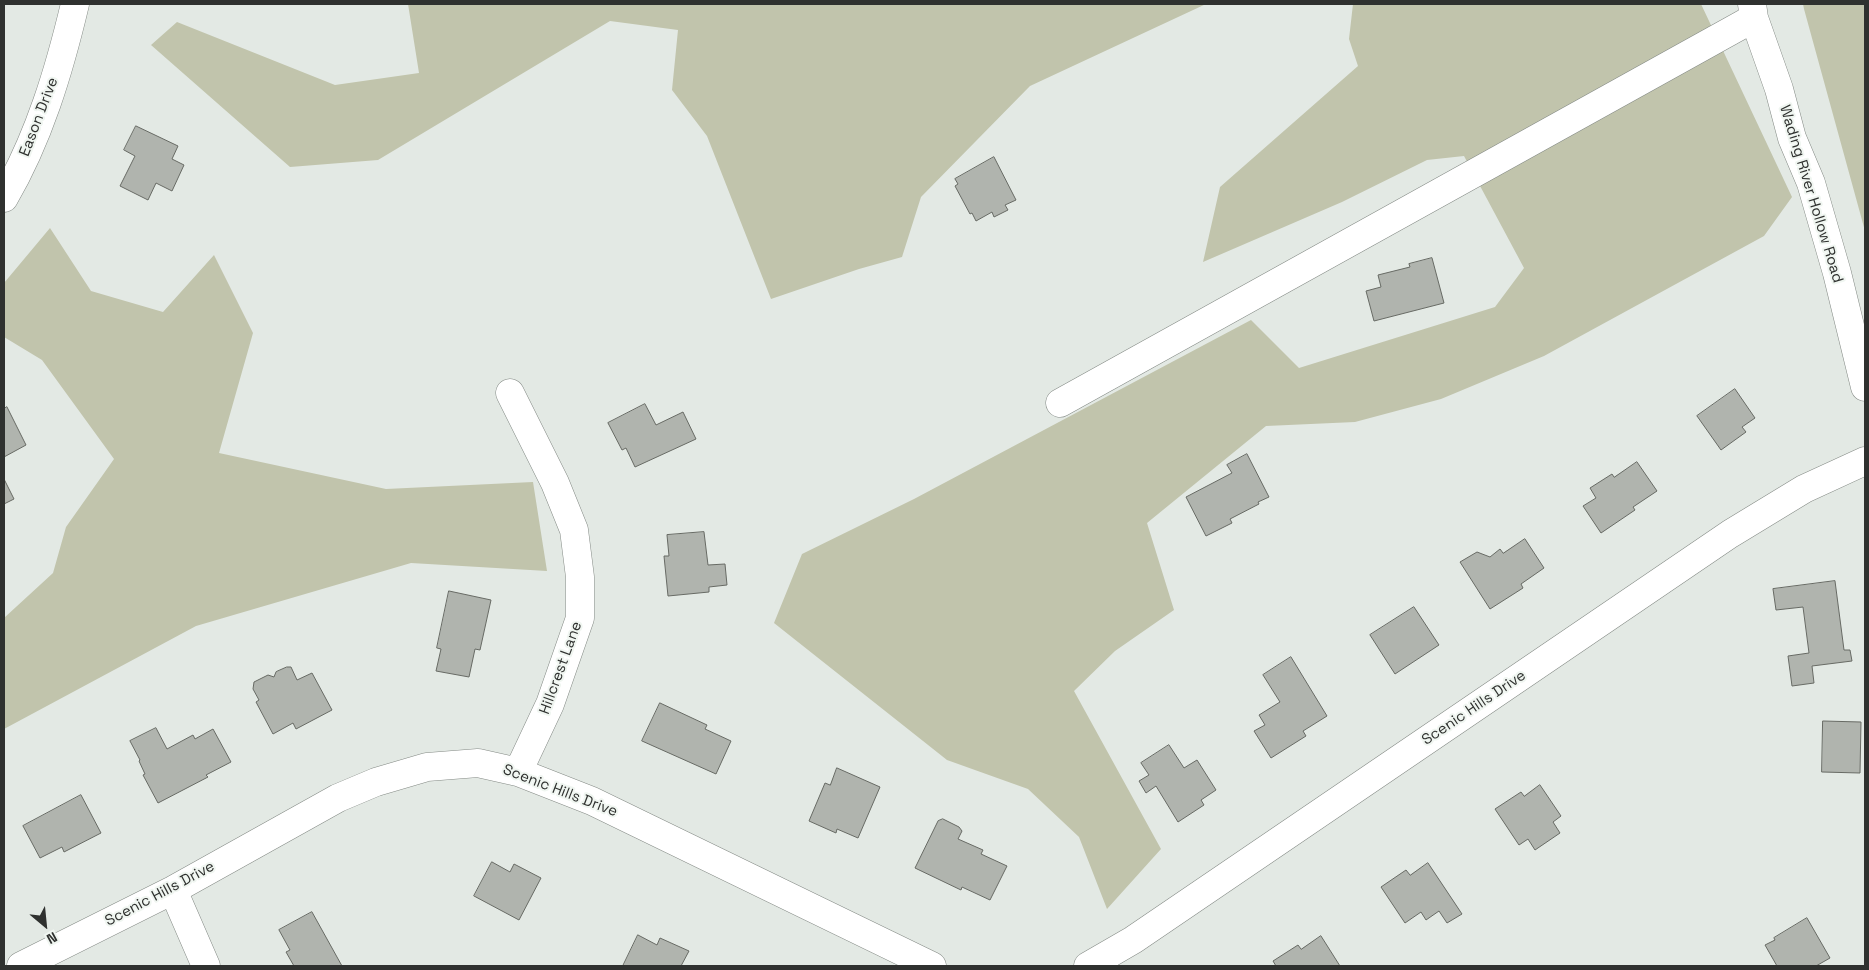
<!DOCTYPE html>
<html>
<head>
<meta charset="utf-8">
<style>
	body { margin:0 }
	#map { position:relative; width:1869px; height:970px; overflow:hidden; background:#e3e9e4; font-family:"Space Grotesk",sans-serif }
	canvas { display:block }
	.frame { position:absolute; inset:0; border:5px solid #2f312f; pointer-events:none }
	.north { position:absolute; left:20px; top:900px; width:50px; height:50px; -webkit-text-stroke:4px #f0f6f1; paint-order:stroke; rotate:152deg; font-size:14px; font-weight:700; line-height:20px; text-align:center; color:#2f312f }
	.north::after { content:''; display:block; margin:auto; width:18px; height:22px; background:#2f312f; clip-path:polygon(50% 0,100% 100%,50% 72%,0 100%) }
</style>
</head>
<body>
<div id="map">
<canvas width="1869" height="970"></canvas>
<div class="frame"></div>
<div class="north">N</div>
</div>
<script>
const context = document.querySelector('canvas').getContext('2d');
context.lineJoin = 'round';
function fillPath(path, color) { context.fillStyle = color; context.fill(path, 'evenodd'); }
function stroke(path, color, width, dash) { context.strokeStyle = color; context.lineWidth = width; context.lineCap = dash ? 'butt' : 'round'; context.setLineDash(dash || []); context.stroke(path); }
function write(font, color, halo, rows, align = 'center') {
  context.font = font + ' "Space Grotesk",sans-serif'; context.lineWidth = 4; context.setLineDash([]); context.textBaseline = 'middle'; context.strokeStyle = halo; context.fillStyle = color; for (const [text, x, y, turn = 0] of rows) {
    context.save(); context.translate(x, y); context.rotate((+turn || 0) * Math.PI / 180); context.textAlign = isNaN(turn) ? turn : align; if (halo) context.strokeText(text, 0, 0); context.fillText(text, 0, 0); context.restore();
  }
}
const green = new Path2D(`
	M408 4H1206L1030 86 921 197 902 257 859 269 771 299 707 136 672 90 678 30 610 21 378 160 290 167 151 45 177 22 335 85 419 73Z
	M1353 4H1701L1792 197 1764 236 1544 356 1441 399 1355 422 1266 426 1147 523 1174 610 1115 651 1074 691 1161 849 1107 909 1079 837 1028 789 947 760 774 623 802 554 914 499 1251 320 1299 368 1495 307 1524 268 1464 156 1427 160 1342 202 1203 262 1220 187 1358 66 1349 39Z
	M1803 4H1865V231L1804 9Z
	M50 228 91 291 163 312 214 255 253 333 219 453 386 489 533 482 547 571 411 563 196 626 4 729V618L53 573 66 527 114 459 42 360 4 337V283Z`);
const building = new Path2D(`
	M136 126 178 146 172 159 184 165 172 191 156 183 148 200 120 186 135 156 124 150Z
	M994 157 1016 200 1005 205 1008 210 994 217 992 212 976 221 972 213 970 214 955 186 958 184 955 179Z
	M1432 258 1444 303 1374 321 1366 291 1381 287 1378 275 1410 267 1409 264Z
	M1735 389 1755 418 1742 427 1746 432 1721 450 1697 416Z
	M645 404 656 425 683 412 696 439 635 467 626 448 622 450 608 423Z
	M7 407 26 445 4 457V409Z
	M1247 454 1269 497 1258 502 1259 504 1230 519 1232 523 1206 536 1186 497 1232 473 1227 465Z
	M1637 462 1657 491 1633 507 1635 510 1601 533 1583 506 1596 498 1590 488 1612 474 1614 477Z
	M4 479 14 499 4 504Z
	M704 532 708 565 725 564 727 585 709 587V592L668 596 664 556H669L667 535Z
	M1525 539 1544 568 1521 584 1523 588 1490 609 1460 562 1477 552 1490 557 1500 549 1503 553Z
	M1835 581 1844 650H1850L1852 661 1812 666 1814 683 1792 686 1788 656 1809 653 1803 607 1776 610 1773 589Z
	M449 591 491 600 480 650 475 649 469 677 436 671 441 649 437 648Z
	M1414 607 1439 645 1395 674 1370 635Z
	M1291 657 1327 716 1303 731 1306 736 1271 758 1254 731 1265 725 1259 715 1280 702 1263 675Z
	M287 667H291L297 680 312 673 332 710 296 729 293 723 273 734 256 702 259 700 253 689 254 682 268 675 274 677 276 672Z
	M660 703 707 725 705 729 731 741 716 774 642 741Z
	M1823 721 1861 722 1860 773 1822 772Z
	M156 728 167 749 193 735 195 739 213 729 231 762 206 775 208 777 158 803 143 775 145 774 139 761 140 760 130 741Z
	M1169 745 1184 768 1197 760 1216 790 1201 800 1204 805 1178 822 1156 786 1146 793 1139 781 1149 775 1141 763Z
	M837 768 880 787 858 838 837 829 836 833 809 821 825 783 830 785Z
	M1540 785 1561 816 1553 822 1560 833 1535 850 1528 839 1519 845 1495 809 1521 792 1524 796Z
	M81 795 101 833 64 852 62 847 40 858 23 826Z
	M943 819 959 827 962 831 958 839 983 850 981 854 1007 866 990 900 962 887 961 890 915 868 938 821Z
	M492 862 510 872 514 864 541 878 519 920 474 896Z
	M1428 863 1462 914 1447 923 1439 911 1426 920 1421 912 1405 923 1381 887 1406 870 1410 875Z
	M312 912 342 966H294L286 952 290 950 279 930Z
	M1807 918 1830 958 1816 966H1777L1765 945 1775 940 1774 938Z
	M638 935 657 945 660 938 689 951 681 966H623Z
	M1321 936 1340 966H1276L1273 961 1298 945 1301 949Z`);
const minor = new Path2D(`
	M1752 4 1754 18 1779 89 1792 138 1811 183 1837 273 1865 387
	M4 198C39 138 59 71 75 4
	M510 393 555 483 574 530 580 577V618L550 704 518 772
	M1060 403 1754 18
	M173 890 206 966
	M21 966 173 890 338 798 376 782 427 767 478 763 518 772 592 801 932 966
	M1088 966 1133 940 1730 534 1804 489 1865 461`);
const streetNames = [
	["Eason Drive",39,117,-69],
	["Wading River Hollow Road",1811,194,73],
	["Hillcrest Lane",561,668,-70],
	["Scenic Hills Drive",1474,708,-34],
	["Scenic Hills Drive",560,791,21],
	["Scenic Hills Drive",160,894,-28]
];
fillPath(green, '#c1c4ac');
fillPath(building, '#b0b4ae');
stroke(building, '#676a64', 1);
stroke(minor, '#848a85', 29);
stroke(minor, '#fff', 28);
write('15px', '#2f312f', '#f0f6f1', streetNames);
</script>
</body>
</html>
